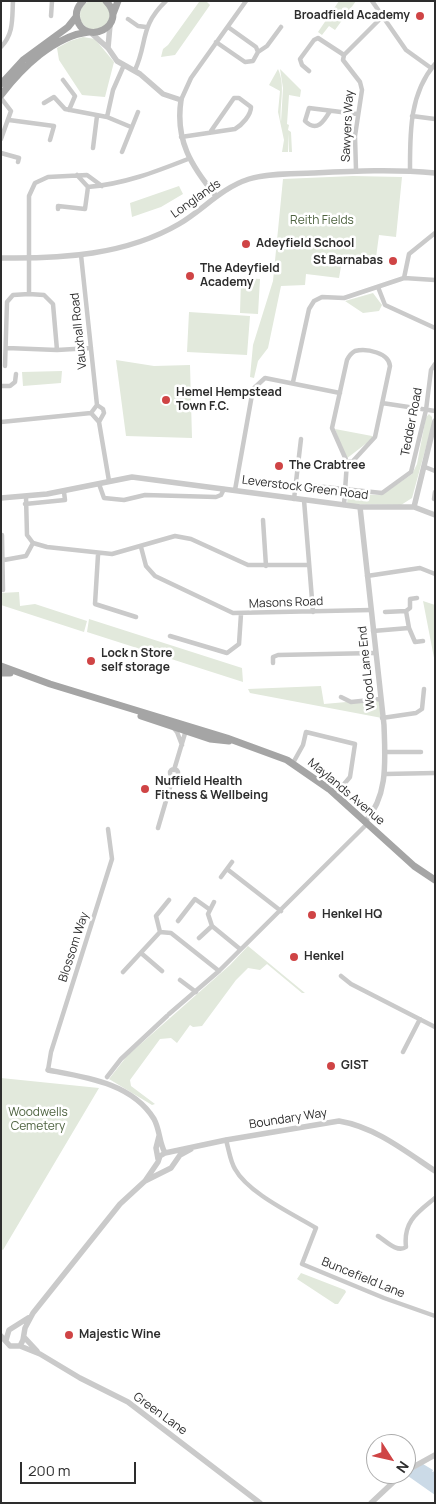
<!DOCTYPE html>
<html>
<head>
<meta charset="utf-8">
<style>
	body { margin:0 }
	#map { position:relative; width:436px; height:1504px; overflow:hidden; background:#fff; font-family:Manrope,sans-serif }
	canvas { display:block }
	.frame { position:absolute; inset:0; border:2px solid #2d2d2d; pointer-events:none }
	.north { position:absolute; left:366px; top:1434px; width:50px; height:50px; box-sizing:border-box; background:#fff; border:1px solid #ababab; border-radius:50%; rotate:125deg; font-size:14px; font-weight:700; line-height:20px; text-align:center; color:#2d2d2d }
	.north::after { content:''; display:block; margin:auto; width:18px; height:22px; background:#cf4445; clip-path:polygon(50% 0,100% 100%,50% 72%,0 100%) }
	.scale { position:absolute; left:20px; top:1462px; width:116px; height:22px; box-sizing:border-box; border:2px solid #2d2d2d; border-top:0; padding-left:6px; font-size:15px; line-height:18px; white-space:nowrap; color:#2d2d2d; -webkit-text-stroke:4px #fff; paint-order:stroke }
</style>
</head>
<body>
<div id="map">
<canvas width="436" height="1504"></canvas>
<div class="frame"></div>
<div class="north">N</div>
<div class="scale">200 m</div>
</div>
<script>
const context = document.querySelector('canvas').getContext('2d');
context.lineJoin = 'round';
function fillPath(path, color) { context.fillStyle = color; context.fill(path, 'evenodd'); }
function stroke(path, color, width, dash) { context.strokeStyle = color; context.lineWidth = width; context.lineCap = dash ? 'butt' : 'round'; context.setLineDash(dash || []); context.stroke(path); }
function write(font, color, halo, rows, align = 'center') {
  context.font = font + ' Manrope,sans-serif'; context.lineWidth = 5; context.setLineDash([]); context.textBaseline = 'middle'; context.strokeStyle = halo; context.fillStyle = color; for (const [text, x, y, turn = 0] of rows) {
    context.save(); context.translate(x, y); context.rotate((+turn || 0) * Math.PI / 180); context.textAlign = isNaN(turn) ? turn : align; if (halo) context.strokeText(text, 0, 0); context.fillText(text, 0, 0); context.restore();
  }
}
const green = new Path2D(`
	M80 15a15 15 0 1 1 30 0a15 15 0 1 1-30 0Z
	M206 1 210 5 175 55 161 57 163 49 168 45 199 2Z
	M339 1H356L335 30 329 26 322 35 318 32Z
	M83 37 95 39 114 62 105 97 82 95 59 60 57 48 70 41Z
	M278 69C286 86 279 105 281 122L283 88 280 69 301 90 300 97 289 95 287 124 289 125 288 130 291 132 292 152H289V133L281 123 289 133 288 152H282L284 140 278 112 280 91 269 85Z
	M353 176 402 177 396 237 379 235 375 265 342 261 339 278 306 274 305 285 281 286 268 348 258 361 254 378 250 377 253 345 273 281 283 179Z
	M179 186 183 194 161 207 132 217 130 203Z
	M241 278 260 279 258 314 240 313Z
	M373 293 382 305 379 311 363 313 345 301Z
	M189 312 250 316 247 355 187 352Z
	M116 360 154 366 190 365 192 438 126 436Z
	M62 371 61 383 23 386 22 372Z
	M429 414 432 417V425L412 498 401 505 347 504 348 494 382 495 412 474 417 464 426 417Z
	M335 429 372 436V439L346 459Z
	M19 592 20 606 35 604 87 621 84 632 1 605V593Z
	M423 601 435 605V663Z
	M89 619 242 668 243 682 87 632Z
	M321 686 324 704 380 699 382 718 250 693 248 689Z
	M248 946 305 993H302L267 964 260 970 248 968 236 980 202 1026 193 1027 190 1025 177 1043 171 1038 160 1039 130 1080 131 1086 155 1104 152 1105 109 1079 127 1056 230 965Z
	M1 1078 99 1088 3 1250 1 1249Z
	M301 1273 345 1290 346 1292 338 1304H335L297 1279Z`);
const water = new Path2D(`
	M423 1464 433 1470 432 1472 435 1471V1495L408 1476 410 1472Z`);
const minor = new Path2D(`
	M372 1 406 50 431 68
	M51 16 52 1
	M128 19 138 26 146 27
	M216 42 245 62 253 61 258 52 256 47 228 27
	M1 47C14 34 12 18 13 1
	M258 52 267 46 281 27
	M135 70C148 42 139 27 166 1
	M309 71 302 65 300 59 314 40 318 38 344 55
	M63 80 75 96 69 110
	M1 98 11 111 1 139
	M181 100 191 78 246 1
	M44 103 54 97 65 109 107 117 131 127
	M330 111C324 121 317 133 305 121L309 108 357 114
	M412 116 435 119
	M107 117 113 90 124 65
	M9 120 54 126 50 140
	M181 137 235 129C242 125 251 115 251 107L239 98H234L211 131
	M93 148 97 116
	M122 152 138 112
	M1 153 19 158 18 162
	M356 170 355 136 362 90 360 82 343 60 344 55 383 16
	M410 171C410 134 409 94 435 64
	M77 175 88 187C124 184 155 172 188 159
	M58 209V206L85 209 88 187
	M81 255 97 405
	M404 278 409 254 435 233
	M378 287 385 305 435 328
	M7 348 57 350 91 348
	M57 350 53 304 44 295 29 294V196L35 183 48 177 87 175 102 186
	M5 366 7 302 13 295 29 294
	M293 382 309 309 314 301 322 297 344 298 404 278 435 280
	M1 386H10L15 382 16 374
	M382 403 435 411
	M1 422 91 413
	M99 422 104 413 103 409 97 405 91 413 99 422 109 481
	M425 467 435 471
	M99 484 104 498 124 500 145 495 216 497 221 495 224 489
	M315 486 382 493 411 472 426 410 431 370 435 364
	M235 490 253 389 265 378 340 393
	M26 497 27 535 33 543 47 547 112 554 175 536 191 539 248 565H309
	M294 499 301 439
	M434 499 435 492
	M304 500 313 612
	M25 504 65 500 64 492
	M344 505 347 462 332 428 347 360C349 356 351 353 355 351 367 348 389 353 390 366L375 437 353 461 347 462
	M263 520 266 566
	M2 535 3 590
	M141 547 146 566 155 576 233 613 371 610
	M98 555 95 604 136 617
	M4 560 26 556 33 543
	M367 576 420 568 435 574
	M406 611 410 608V599L417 598
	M409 628 415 642 423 641
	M373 631 409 628 406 611 385 612
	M170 636 227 653 239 644 241 614
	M273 663V657L278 655 375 653
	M341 697 351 702 380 699
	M382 718 416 713 422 709 424 689
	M173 727 177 732 182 745
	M385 752H421
	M293 763 303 745 306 732 355 744 350 777 335 795
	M170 773a4 4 0 1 1 8 0a4 4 0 1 1-8 0Z
	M174 770 186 730
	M385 774 435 773
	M158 828 173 777
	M227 869 281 911
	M221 877 232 862
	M214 902 208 914 212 926 240 949
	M178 921 195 899 209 909
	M160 932 156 916 169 900
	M199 938 212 926
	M141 953 162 971
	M123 972 160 932 171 933 219 971
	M341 976 351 984 435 1027
	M180 980 196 992
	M169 1014 219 971 367 824
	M403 1052 420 1019
	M48 1070 51 1052 112 859 108 829
	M107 1077 121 1059 167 1016
	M226 1140C229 1150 230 1161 235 1169 248 1193 293 1214 316 1228L302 1264 384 1298 435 1316
	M378 1236C386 1241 397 1253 406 1247 403 1221 418 1212 435 1198`);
const tertiary = new Path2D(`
	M90 32 108 48 117 61 140 74 163 94 181 100C175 140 191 166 216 196
	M108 48 110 25
	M1 258C61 259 126 255 179 224 203 210 221 188 249 179 269 173 292 174 313 173 354 171 394 169 435 173
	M1 498 47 494 132 477 360 507H414L435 515
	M360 507 384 725C385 759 389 795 365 822
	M414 507 435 421
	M48 1070C85 1077 132 1083 154 1119 160 1130 159 1142 165 1153
	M158 1159 156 1148 159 1136
	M145 1181 158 1162 160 1156 165 1153 226 1140 339 1121C375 1127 405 1151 435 1171
	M1 1336 10 1346H20L23 1340 25 1328 33 1313 120 1204 145 1181 171 1168 180 1155 191 1149
	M24 1337 37 1351
	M6 1340 9 1330 28 1318
	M20 1346 40 1354 80 1378 128 1402 260 1503
	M406 1471 435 1455
	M371 1503 402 1474`);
const primary = new Path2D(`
	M83 1C78 6 75 12 77 19 84 47 130 26 106 1
	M113 14 118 1
	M1 84 23 60 68 27 76 17
	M1 95C22 68 54 36 89 32
	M1 666 50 684 227 738 287 760 329 789 414 866 435 880
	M1 673H10
	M141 716 210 739 229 741`);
const markers = [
	[420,16,5,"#cf4445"],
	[246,244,5,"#cf4445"],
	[393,261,5,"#cf4445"],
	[190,276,5,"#cf4445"],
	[166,400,5,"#cf4445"],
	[279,466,5,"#cf4445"],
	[91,661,5,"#cf4445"],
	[145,789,5,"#cf4445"],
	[312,915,5,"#cf4445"],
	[294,957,5,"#cf4445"],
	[331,1066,5,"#cf4445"],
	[69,1335,5,"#cf4445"]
];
const poiNames = [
	["Broadfield Academy",410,16,"right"],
	["Adeyfield School",256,244],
	["St Barnabas",383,261,"right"],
	["The Adeyfield",200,269],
	["Academy",200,283],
	["Hemel Hempstead",176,393],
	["Town F.C.",176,407],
	["The Crabtree",289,466],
	["Lock n Store",101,654],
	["self storage",101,668],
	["Nuffield Health",155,782],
	["Fitness & Wellbeing",155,796],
	["Henkel HQ",322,915],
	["Henkel",304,957],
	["GIST",341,1066],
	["Majestic Wine",79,1335]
];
const streetNames = [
	["Sawyers Way",348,126,-87],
	["Longlands",196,199,-35],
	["Vauxhall Road",79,331,-96],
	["Tedder Road",412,422,-79],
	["Leverstock Green Road",305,488,7],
	["Masons Road",286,603,-2],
	["Wood Lane End",367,668,-96],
	["Maylands Avenue",346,792,40],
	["Blossom Way",74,947,-72],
	["Boundary Way",288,1119,-9],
	["Buncefield Lane",363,1278,22],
	["Green Lane",160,1414,36]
];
const parkNames = [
	["Reith Fields",322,221],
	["Woodwells",38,1113],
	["Cemetery",38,1127]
];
fillPath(green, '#e2e9dc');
fillPath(water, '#cbdae7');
stroke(minor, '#cacaca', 4.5);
stroke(tertiary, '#cacaca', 5.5);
stroke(primary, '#a5a5a5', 7);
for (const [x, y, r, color] of markers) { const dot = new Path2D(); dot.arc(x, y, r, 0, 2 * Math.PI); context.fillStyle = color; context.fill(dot); stroke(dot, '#fff', 2); }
write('bold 12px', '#2d2d2d', '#fff', poiNames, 'left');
write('12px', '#2d2d2d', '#fff', streetNames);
write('12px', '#4e6340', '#fff', parkNames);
</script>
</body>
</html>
